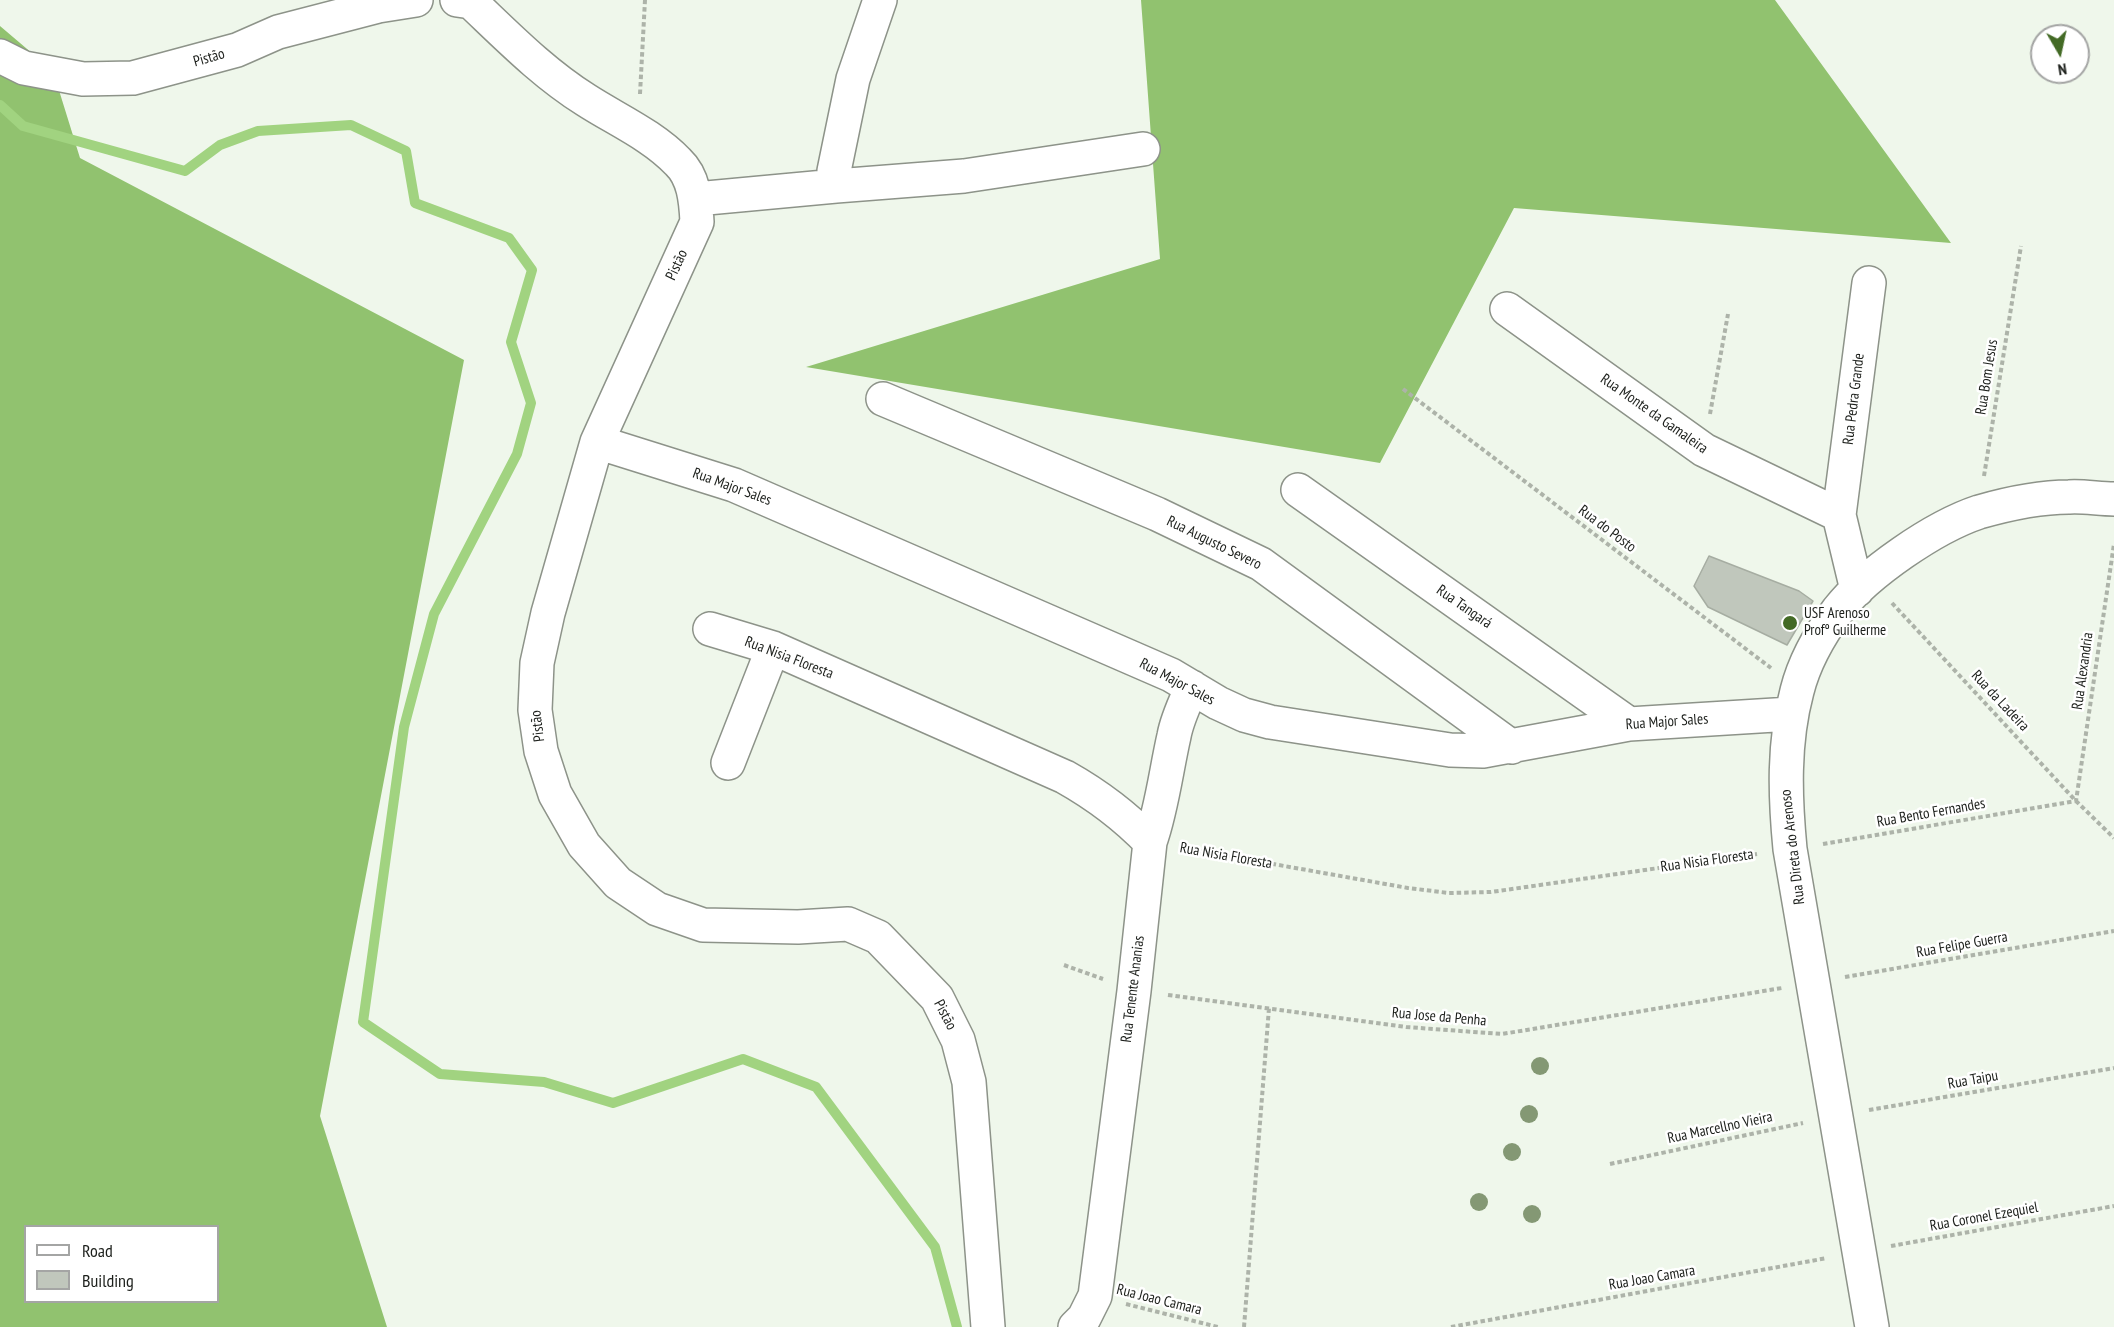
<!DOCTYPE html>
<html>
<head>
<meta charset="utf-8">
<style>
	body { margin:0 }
	#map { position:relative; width:2114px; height:1327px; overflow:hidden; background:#eff7eb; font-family:"PT Sans Narrow",sans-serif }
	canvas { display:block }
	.legend { position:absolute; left:24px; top:1225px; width:195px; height:78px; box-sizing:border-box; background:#fff; border:2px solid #a4a5a4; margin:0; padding:8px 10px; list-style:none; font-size:18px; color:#1c1f1b }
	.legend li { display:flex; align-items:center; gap:12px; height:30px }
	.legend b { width:30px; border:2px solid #a4a5a4 }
	.north { position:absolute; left:2030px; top:24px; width:60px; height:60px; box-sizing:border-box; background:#fff; border:2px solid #a4a5a4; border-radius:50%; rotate:171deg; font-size:16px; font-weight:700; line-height:24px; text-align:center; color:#1c1f1b }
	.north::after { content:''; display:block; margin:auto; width:21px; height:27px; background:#436a25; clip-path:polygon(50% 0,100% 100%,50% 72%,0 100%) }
</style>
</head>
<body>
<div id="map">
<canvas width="2114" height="1327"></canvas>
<ul class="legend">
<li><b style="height:8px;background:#fff"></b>Road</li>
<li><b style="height:16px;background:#c0c7bc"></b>Building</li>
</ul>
<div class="north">N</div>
</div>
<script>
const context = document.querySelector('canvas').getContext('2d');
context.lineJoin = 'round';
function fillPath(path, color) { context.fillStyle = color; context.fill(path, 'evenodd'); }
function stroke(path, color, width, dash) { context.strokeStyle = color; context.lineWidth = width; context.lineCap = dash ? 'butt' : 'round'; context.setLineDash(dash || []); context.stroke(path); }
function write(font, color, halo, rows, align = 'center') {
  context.font = font + ' "PT Sans Narrow",sans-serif'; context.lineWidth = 5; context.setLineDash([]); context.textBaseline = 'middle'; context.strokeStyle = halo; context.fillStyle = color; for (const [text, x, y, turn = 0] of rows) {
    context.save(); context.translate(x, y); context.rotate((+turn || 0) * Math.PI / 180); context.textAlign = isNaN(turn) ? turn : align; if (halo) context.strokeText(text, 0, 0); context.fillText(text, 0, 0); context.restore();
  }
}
const forest = new Path2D(`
	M1141 0H1775L1951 243 1514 208 1380 463 806 367 1160 259Z
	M0 26 53 71 80 158 464 360 320 1116 387 1327H0ZM26 1226H218V1302H26Z`);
const stream = new Path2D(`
	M0 105 23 126 185 171 220 145 258 131 351 125 406 151 415 203 509 238 532 270 511 342 531 403 517 454 434 614 404 727 363 1022 440 1074 544 1082 613 1103 743 1059 816 1087 935 1247 957 1327`);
const building = new Path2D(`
	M1709 556 1799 591 1813 601 1787 645 1708 607 1694 586Z`);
const path = new Path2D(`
	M640 94 645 0
	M1403 389 1771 668
	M1710 414 1728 314
	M1984 476 2021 246
	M1892 603 2076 801 2114 838
	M1823 844 2076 801 2114 544
	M1183 848 1408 888 1449 893 1491 892 1757 854
	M1064 965 1103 979
	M1845 977 2114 931
	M1168 995 1406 1027 1502 1034 1782 988
	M1869 1110 2114 1068
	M1610 1164 1803 1123
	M1891 1246 2114 1206
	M1126 1304 1218 1327
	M1244 1327 1269 1008
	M1451 1327 1827 1258`);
const minor = new Path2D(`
	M457 0 471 2C508 37 543 73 586 100 617 120 652 135 678 162 694 177 696 201 697 222L597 442 548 613 537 663 535 710 541 751 555 794 584 845 618 883 657 909 703 925 798 927 848 924 878 937 937 998 958 1040 969 1082 988 1327
	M880 0 853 79 834 171 836 186 964 176 1143 149
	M0 56 24 68 83 79 133 78 237 50 278 32 378 6 416 0
	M696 199 836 186
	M1507 309 1704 450 1839 515 1857 590
	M883 399 1157 514 1261 564 1512 747
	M597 442 734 485 1171 675 1218 703 1244 715 1270 722 1450 750 1483 751 1629 724 1791 714
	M1298 490 1629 724
	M1839 515 1869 283
	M710 629 773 648 1065 777C1097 795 1124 815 1150 842
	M728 763 773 648
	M1075 1327 1084 1318 1095 1296 1134 991 1150 842C1162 808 1166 771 1174 736 1177 719 1185 703 1192 687
	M1872 1327 1790 849C1785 797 1783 743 1797 691 1804 663 1821 633 1838 610 1867 573 1934 527 1979 512 2007 504 2039 497 2069 497 2084 496 2099 499 2114 499`);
const trees = [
	[1540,1066],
	[1529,1114],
	[1512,1152],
	[1479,1202],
	[1532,1214]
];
const markers = [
	[1790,623,8,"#436a25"]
];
const streetNames = [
	["Pistão",209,58,-16],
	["Pistão",677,265,-65],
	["Rua Bom Jesus",1987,377,-81],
	["Rua Pedra Grande",1854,399,-83],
	["Rua Monte da Gamaleira",1654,414,35],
	["Rua Major Sales",732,487,20],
	["Rua do Posto",1607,529,37],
	["Rua Augusto Severo",1214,543,26],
	["Rua Tangará",1464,607,35],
	["Rua Nisia Floresta",789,658,21],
	["Rua Alexandria",2083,671,-82],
	["Rua Major Sales",1177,682,28],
	["Rua da Ladeira",2000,701,47],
	["Rua Major Sales",1667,722,-4],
	["Pistão",538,726,-97],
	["Rua Bento Fernandes",1931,813,-10],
	["Rua Direta do Arenoso",1793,847,-97],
	["Rua Nisia Floresta",1226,856,10],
	["Rua Nisia Floresta",1707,861,-8],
	["Rua Felipe Guerra",1962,945,-10],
	["Rua Tenente Ananias",1133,989,-83],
	["Pistão",945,1015,62],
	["Rua Jose da Penha",1439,1017,5],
	["Rua Taipu",1973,1080,-10],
	["Rua Marcellno Vieira",1720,1128,-12],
	["Rua Coronel Ezequiel",1984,1217,-10],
	["Rua Joao Camara",1652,1278,-10],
	["Rua Joao Camara",1159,1300,14]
];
const poiNames = [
	["USF Arenoso",1804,614],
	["Profº Guilherme",1804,631]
];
fillPath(forest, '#91c26f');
stroke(stream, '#a1d380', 10);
fillPath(building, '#c0c7bc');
stroke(building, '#a6ada2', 1.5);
stroke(minor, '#8d9389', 36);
stroke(path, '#adb3a9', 4, [4.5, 3]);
stroke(minor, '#fff', 33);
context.fillStyle = '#849874';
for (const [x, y] of trees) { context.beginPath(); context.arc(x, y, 9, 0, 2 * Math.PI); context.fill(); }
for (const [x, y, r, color] of markers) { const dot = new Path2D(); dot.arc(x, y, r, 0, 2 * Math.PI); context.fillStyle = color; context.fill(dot); stroke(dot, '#fff', 2); }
write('15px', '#1c1f1b', '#fff', streetNames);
write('15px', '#1c1f1b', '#fff', poiNames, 'left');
</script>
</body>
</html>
